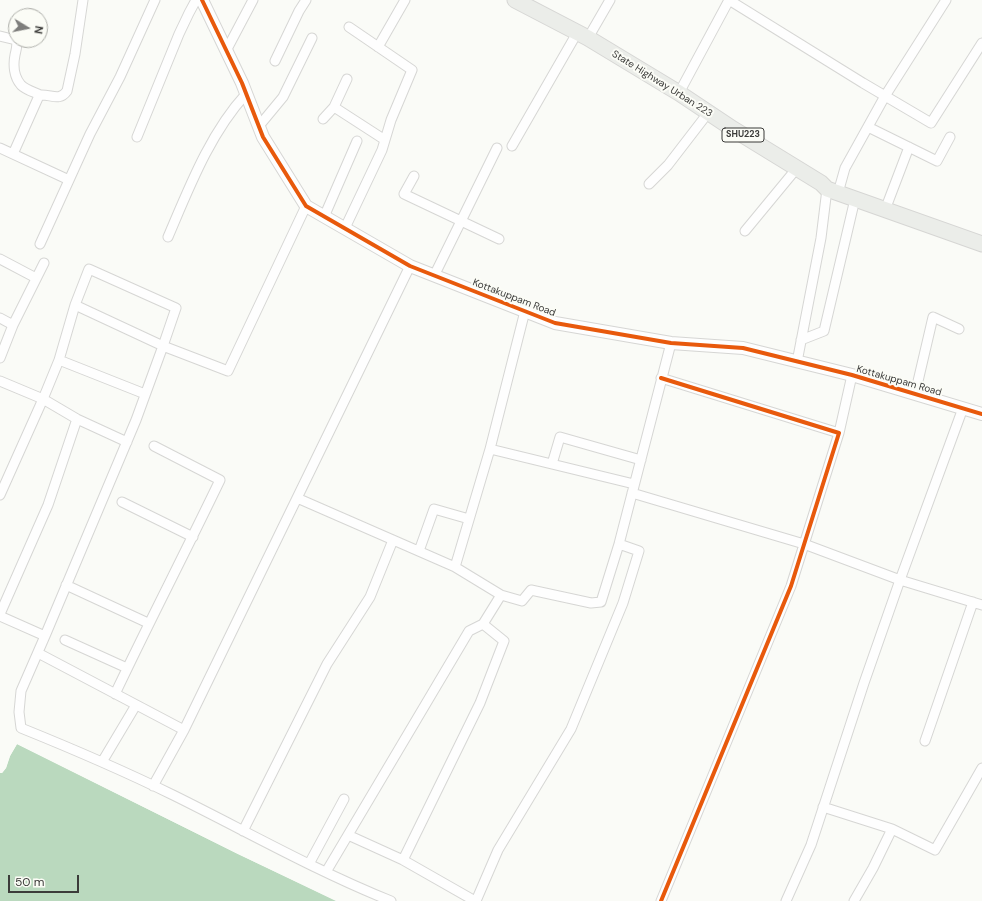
<!DOCTYPE html>
<html>
<head>
<meta charset="utf-8">
<style>
	body { margin:0 }
	#map { position:relative; width:982px; height:901px; overflow:hidden; background:#fafbf7; font-family:"DM Sans",sans-serif }
	canvas { display:block }
	.north { position:absolute; left:8px; top:8px; width:40px; height:40px; box-sizing:border-box; background:#fbfcf6; border:1px solid #aeafaa; border-radius:50%; rotate:100deg; font-size:11px; font-weight:700; line-height:16px; text-align:center; color:#3b3b39 }
	.north::after { content:''; display:block; margin:auto; width:14px; height:18px; background:#7e7e7c; clip-path:polygon(50% 0,100% 100%,50% 72%,0 100%) }
	.scale { position:absolute; left:8px; top:875px; width:71px; height:18px; box-sizing:border-box; border:2px solid #3b3b39; border-top:0; padding-left:5px; font-size:12px; line-height:14px; white-space:nowrap; color:#3b3b39; -webkit-text-stroke:3px #fbfcf6; paint-order:stroke }
</style>
</head>
<body>
<div id="map">
<canvas width="982" height="901"></canvas>
<div class="north">N</div>
<div class="scale">50 m</div>
</div>
<script>
const context = document.querySelector('canvas').getContext('2d');
context.lineJoin = 'round';
function fillPath(path, color) { context.fillStyle = color; context.fill(path, 'evenodd'); }
function stroke(path, color, width, dash) { context.strokeStyle = color; context.lineWidth = width; context.lineCap = dash ? 'butt' : 'round'; context.setLineDash(dash || []); context.stroke(path); }
function write(font, color, halo, rows, align = 'center') {
  context.font = font + ' "DM Sans",sans-serif'; context.lineWidth = 4; context.setLineDash([]); context.textBaseline = 'middle'; context.strokeStyle = halo; context.fillStyle = color; for (const [text, x, y, turn = 0] of rows) {
    context.save(); context.translate(x, y); context.rotate((+turn || 0) * Math.PI / 180); context.textAlign = isNaN(turn) ? turn : align; if (halo) context.strokeText(text, 0, 0); context.fillText(text, 0, 0); context.restore();
  }
}
const water = new Path2D(`
	M17 744 238 854 337 901H0V773H2L6 768 10 756Z`);
const pier = new Path2D(`
	M16 742H18L239 852 337 899 339 901H336L238 854 17 744 10 756 6 768 2 773H0V771L4 767 8 755Z`);
const minor = new Path2D(`
	M0 36 16 40C18 45 16 50 15 55 13 65 14 77 21 85 26 90 34 92 40 95
	M588 38 610 0
	M378 47 405 0
	M226 51 253 0
	M275 61 299 11 306 0
	M679 93 729 0 863 83 931 123 982 43
	M334 107 385 140
	M323 119 334 107 347 79
	M259 126 283 97 312 38
	M868 127 937 161 950 137
	M137 137 179 34 189 13 196 0
	M512 146 577 33
	M0 148 69 180
	M13 154 38 98 40 95C51 94 59 102 67 91L75 54 83 0
	M414 176 404 194 499 239
	M649 184 668 165 708 113
	M838 193 845 168 885 96 946 0
	M885 210 909 147
	M324 217 357 141
	M345 228 382 150 391 120 412 70 349 27
	M745 231 797 168
	M168 237C189 188 210 133 246 94
	M40 244 90 134 120 77 155 0
	M0 259 36 278
	M434 276 497 148
	M75 305 163 346 176 308 89 269 75 305 59 360 43 399 77 419 127 442
	M525 311 490 449 634 484
	M0 318 13 325
	M801 340 824 331 855 199
	M0 358 13 325 44 263
	M59 360 145 394
	M797 362 821 238 827 189
	M0 381 43 399 0 495
	M915 394 933 317 959 329
	M839 433 852 375
	M552 464 560 437 641 460
	M632 493 804 544 900 580 982 605
	M297 498 455 567 501 595 522 601 531 590 591 603 601 602 619 544 671 343
	M122 502 193 537
	M419 551 434 509 469 519
	M455 567 490 449
	M66 585 148 623
	M0 614 48 505 77 419
	M0 616 45 636 136 420 163 346 228 371 306 206
	M45 636 21 691 19 712 21 728C73 749 124 771 173 795 246 831 316 871 391 901
	M65 640 127 668
	M38 653 184 730 410 266
	M115 694C149 622 186 551 220 480L154 446
	M925 741 973 602
	M102 762 136 705
	M153 786 184 730
	M823 807 892 829 935 850 982 768
	M243 831 327 664 370 597 393 540
	M348 835 403 860
	M309 864 344 799
	M326 872 469 631 483 624 501 595
	M475 901 403 860 480 703 504 641 483 624
	M476 901 498 850 571 729 623 603 639 551 619 544
	M661 901 791 586 839 433 661 378
	M786 901 811 845 864 683 900 580 963 408
	M854 901 873 868 892 829`);
const tertiary = new Path2D(`
	M202 0 242 83 263 137 306 206 410 266 555 323 671 343 743 348 852 375 982 414`);
const primary = new Path2D(`
	M515 0 588 38 679 93 733 129 821 183 827 189 982 244`);
const cycleway = new Path2D(`
	M202 0 242 83 263 137 306 206 410 266 555 323 671 343 743 348 852 375 982 414
	M661 901 791 586 839 433 661 378`);
const shields = [
	[743,135,42]
];
const shieldNames = [
	["SHU223",743,135]
];
const streetNames = [
	["State Highway Urban 223",662,84,32],
	["Kottakuppam Road",514,298,21],
	["Kottakuppam Road",899,381,16]
];
fillPath(water, '#bad9be');
fillPath(pier, '#fafbf7');
stroke(minor, '#d6d6d4', 11);
stroke(tertiary, '#d6d6d4', 14);
stroke(primary, '#d6d6d4', 17);
stroke(minor, '#fefefe', 9);
stroke(tertiary, '#fefefe', 12);
stroke(primary, '#ebede9', 15);
stroke(cycleway, '#e8590c', 4);
for (const [x, y, w] of shields) { const box = new Path2D(); box.roundRect(x - w / 2, y - 7, w, 14, 3); context.fillStyle = '#fbfcf6'; context.fill(box); stroke(box, '#3b3b39', 1); }
write('bold 9px', '#3b3b39', null, shieldNames);
write('10px', '#3b3b39', '#fbfcf6', streetNames);
</script>
</body>
</html>
